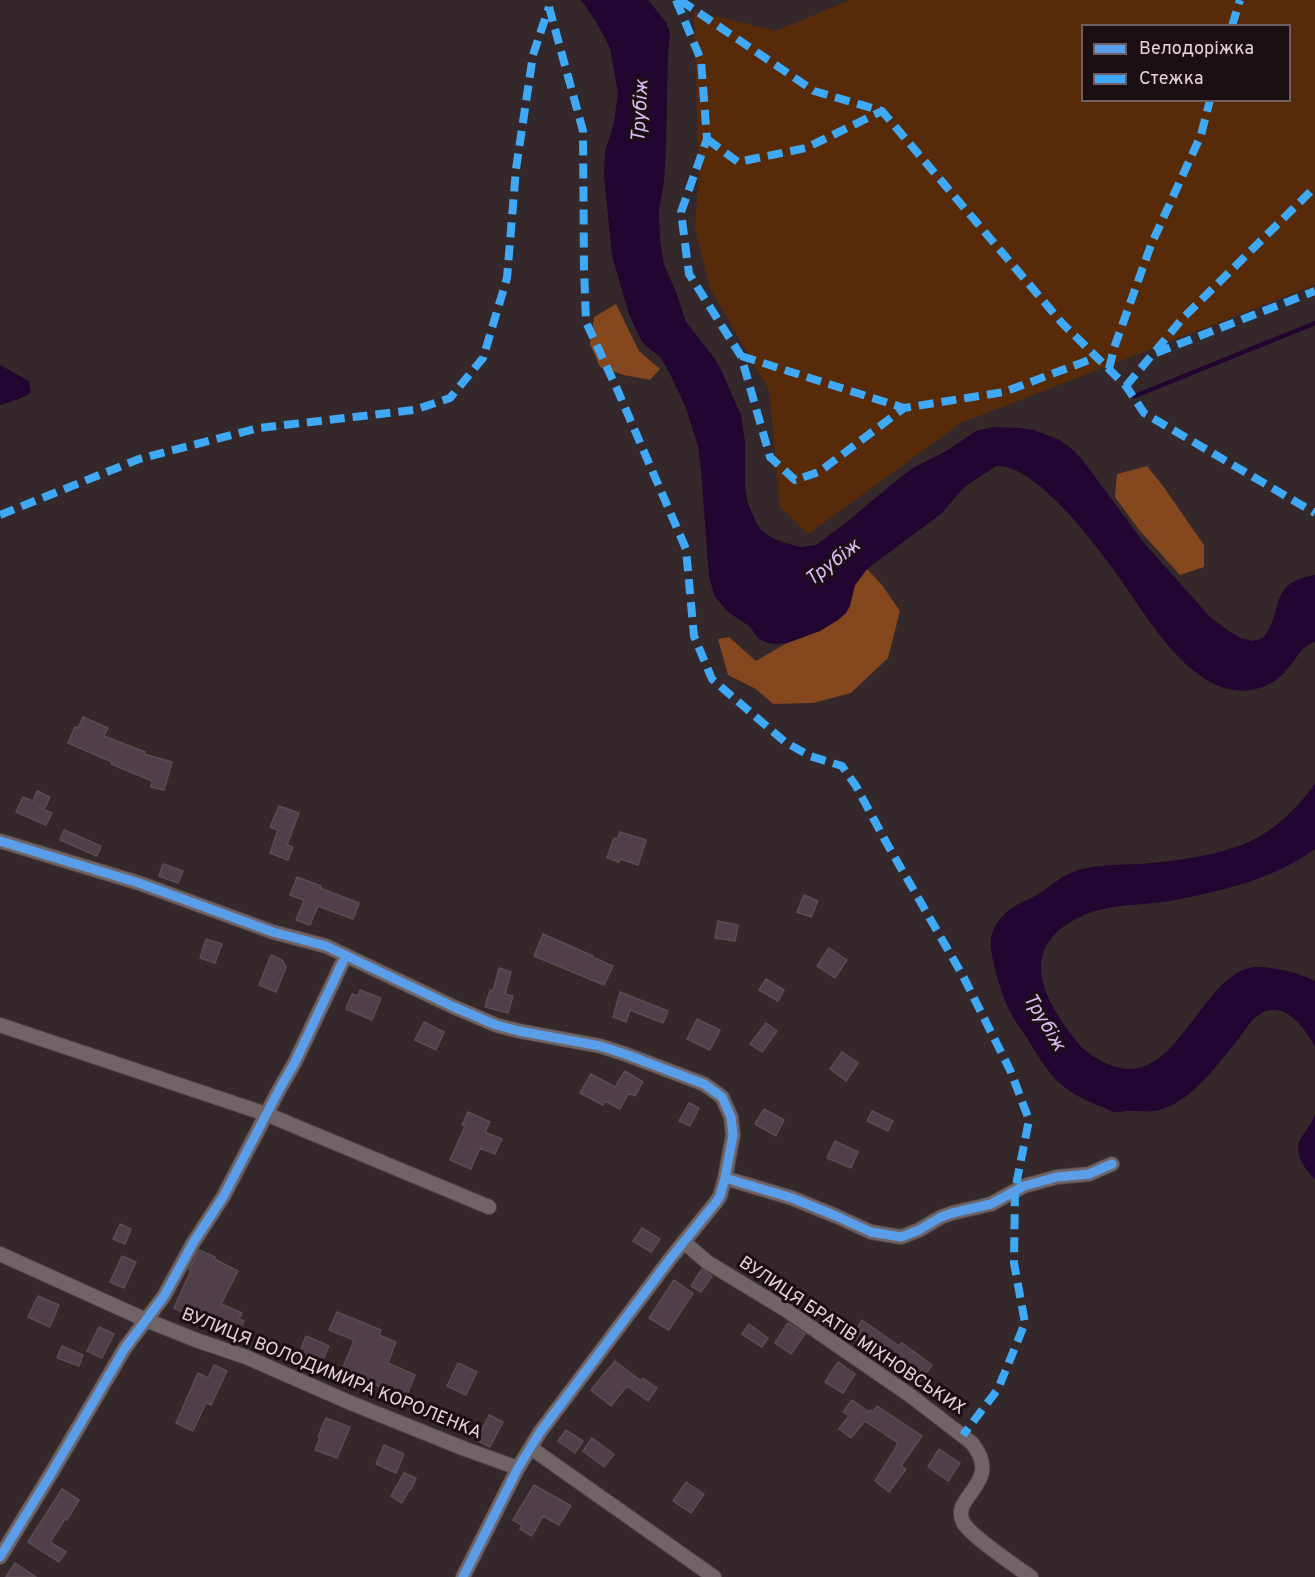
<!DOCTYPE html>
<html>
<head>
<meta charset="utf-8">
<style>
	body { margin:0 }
	#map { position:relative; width:1315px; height:1577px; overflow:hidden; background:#34282b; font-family:Overpass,sans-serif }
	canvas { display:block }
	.legend { position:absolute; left:1081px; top:24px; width:210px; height:78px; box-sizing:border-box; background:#1a0f13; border:2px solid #6c5e62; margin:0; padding:8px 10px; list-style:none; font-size:18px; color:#e6d5d9 }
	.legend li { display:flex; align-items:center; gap:12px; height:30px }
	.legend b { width:30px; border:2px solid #6c5e62 }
</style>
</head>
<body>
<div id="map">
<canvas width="1315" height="1577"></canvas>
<ul class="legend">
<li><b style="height:8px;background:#5a9eea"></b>Велодоріжка</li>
<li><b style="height:8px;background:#3fa9f5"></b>Стежка</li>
</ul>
</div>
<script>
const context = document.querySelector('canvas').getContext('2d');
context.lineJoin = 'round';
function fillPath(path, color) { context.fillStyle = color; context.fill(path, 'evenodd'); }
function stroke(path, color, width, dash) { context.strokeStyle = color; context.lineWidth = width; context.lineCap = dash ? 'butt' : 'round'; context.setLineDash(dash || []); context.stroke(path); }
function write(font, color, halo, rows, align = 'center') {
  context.font = font + ' Overpass,sans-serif'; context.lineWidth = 6; context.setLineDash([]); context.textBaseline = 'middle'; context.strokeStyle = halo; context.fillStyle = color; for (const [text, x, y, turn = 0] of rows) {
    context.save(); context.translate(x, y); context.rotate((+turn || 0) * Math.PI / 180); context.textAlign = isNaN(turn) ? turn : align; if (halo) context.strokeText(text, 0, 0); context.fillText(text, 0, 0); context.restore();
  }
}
const green = new Path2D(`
	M850 0H1315V285L961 423 808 534 780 507 769 390 711 290 695 230 699 170 694 11 776 31ZM1082 26H1290V100H1082Z`);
const forest = new Path2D(`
	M616 304 639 351 660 369 650 380 624 375 600 367 590 344 594 317Z
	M1147 466 1163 486 1204 545V567L1180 575 1140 531 1115 497 1117 474Z
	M867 569 882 585 900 611 888 658 851 693 813 703 773 704 756 689 728 675 718 639 729 637 756 661 787 643 820 631 838 620 855 585Z`);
const water = new Path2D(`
	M581 0H648L666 22 670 33 668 54 666 147 664 182 659 210 660 240 664 264 677 295 686 322 715 359 722 372 741 415 745 442V487L747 501 756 522 761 530 772 538 789 544 800 547 816 545 847 522 902 476 915 467 948 450 976 431 994 427 1019 428 1034 430 1060 440 1072 449 1081 458 1144 543 1210 617 1230 632 1241 638 1253 641 1263 638C1286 609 1266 584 1315 575V642C1303 646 1300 653 1292 663 1282 678 1269 687 1251 690 1190 699 1144 610 1113 569 1091 539 1069 511 1041 487 1029 477 1012 465 996 466L963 488 941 514 867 569 855 585 850 606 846 613 838 620 820 631 787 643 776 644 768 643 759 639 749 626 728 612 715 597 709 577 701 470 698 446 686 408 670 374 661 358 642 342 629 314 612 256 604 176 605 152 614 123 618 92 610 48 597 23Z
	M0 365 29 381 31 393 19 399 0 405Z
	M1315 784V849C1277 877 1227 890 1180 899 1154 905 1126 903 1099 910 1086 913 1074 919 1063 927 1018 961 1052 1011 1079 1044 1087 1054 1102 1062 1113 1066 1175 1088 1199 981 1249 968 1265 964 1300 973 1315 981V1047C1304 1026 1281 996 1256 1017 1248 1023 1243 1034 1236 1042 1215 1067 1190 1104 1155 1111 1147 1112 1140 1111 1132 1111 1126 1110 1120 1113 1114 1112 1110 1111 1106 1108 1102 1107 1060 1091 1049 1075 1027 1038 1021 1028 1013 1019 1008 1008 1001 992 989 955 991 938 992 928 1000 918 1008 911 1016 904 1026 901 1035 896 1048 889 1059 877 1073 872 1092 864 1120 865 1141 864 1173 861 1208 857 1239 846 1270 835 1295 811 1315 784Z
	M1315 1114V1179C1305 1169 1294 1155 1300 1140 1305 1131 1312 1124 1315 1114Z`);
const stream = new Path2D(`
	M1135 396 1315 323`);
const building = new Path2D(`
	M83 717 108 728 104 736 145 752 144 754 172 762 164 790 151 787 152 781 111 764 112 762 68 743 75 727 78 728Z
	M37 791 50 797 44 810 52 813 46 825 16 812 23 797 33 801Z
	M279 806 299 813 287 845 293 847 288 860 270 853 278 830 270 827Z
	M64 830 101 846 97 856 60 840Z
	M620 832 646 840 638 865 620 859 619 862 607 858 614 838 617 839Z
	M163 864 183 871 178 883 159 876Z
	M297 877 321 886 320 888 359 903 353 919 318 906 310 925 296 920 304 900 290 895Z
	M804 895 818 901 811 917 797 912Z
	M718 921 738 925 735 941 715 938Z
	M543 934 593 956 592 957 613 966 604 985 534 956Z
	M206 939 222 944 215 963 200 958Z
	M829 948 847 960 835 978 817 966Z
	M271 955 282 960 286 967 276 992 259 985Z
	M499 968 511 972 505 994 513 996 508 1013 485 1007 490 990 493 991Z
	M766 979 784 990 778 1001 759 990Z
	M360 990 381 998 372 1020 346 1009 352 994 357 996Z
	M620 992 668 1011 663 1023 630 1010 626 1022 613 1017Z
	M697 1019 720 1030 710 1050 687 1039Z
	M424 1022 444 1032 436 1050 415 1040Z
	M766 1023 777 1031 762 1052 750 1044Z
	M842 1052 858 1063 846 1081 830 1069Z
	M625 1071 643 1082 635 1096 629 1093 620 1109 605 1101 603 1105 580 1093 591 1074 615 1087Z
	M689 1103 699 1108 690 1126 679 1121Z
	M764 1109 784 1120 776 1136 755 1124Z
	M872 1111 893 1121 888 1131 867 1121Z
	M468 1112 490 1122 485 1132 502 1139 495 1154 480 1148 471 1169 450 1160 465 1126 462 1125Z
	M835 1141 858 1152 851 1168 827 1158Z
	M120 1224 131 1229 125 1244 113 1239Z
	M642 1228 660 1239 651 1252 633 1241Z
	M199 1250 215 1257 214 1259 238 1271 221 1304 242 1313 239 1319 244 1321 237 1335 232 1333 231 1335 174 1308 191 1270 189 1269Z
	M122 1256 136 1262 124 1288 110 1282Z
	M702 1269 712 1276 701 1292 691 1286Z
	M674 1280 693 1293 669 1330 649 1318Z
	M38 1296 59 1305 50 1327 28 1317Z
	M337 1312 381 1330 379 1335 396 1342 388 1363 415 1375 406 1398 364 1380 362 1385 340 1375 354 1340 329 1330Z
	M862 1320 899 1346 902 1343 932 1365 920 1381 895 1362 891 1369 875 1358 877 1355 851 1338Z
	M788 1323 805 1334 791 1354 775 1343Z
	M749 1324 768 1338 762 1347 742 1334Z
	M99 1327 114 1334 102 1358 87 1351Z
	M306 1336 329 1346 319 1368 297 1359Z
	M62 1346 83 1355 79 1366 57 1358Z
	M615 1361 641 1381 643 1378 657 1388 648 1401 627 1386 611 1406 591 1390Z
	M838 1362 855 1374 843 1393 825 1382Z
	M458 1363 477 1372 466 1395 447 1386Z
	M214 1365 227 1371 211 1405 206 1403 193 1431 176 1423 198 1373 208 1378Z
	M852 1400 869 1412 870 1410 873 1412 877 1406 922 1436 901 1466 906 1469 889 1492 875 1481 897 1446H896L898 1443 865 1421 851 1438 839 1429 849 1416 843 1412Z
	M489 1415 503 1422 490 1447 477 1440Z
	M326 1418 350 1427 337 1458 315 1450 320 1438 318 1437Z
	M566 1430 583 1441 575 1453 558 1441Z
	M592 1438 614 1454 604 1467 583 1451Z
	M384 1445 404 1454 396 1473 376 1464Z
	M939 1449 960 1463 948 1481 928 1467Z
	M404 1473 416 1478 411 1490H409L402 1503 391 1496Z
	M686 1482 704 1494 691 1513 673 1501Z
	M534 1485 571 1506 559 1525 543 1516 532 1536 520 1529 522 1525 513 1520Z
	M62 1489 79 1500 67 1520 65 1519 50 1542 66 1552 59 1562 28 1542Z
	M15 1563 36 1577H6Z`);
const street = new Path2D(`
	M0 841 139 883 273 932 326 946 454 1007 496 1025 519 1031 600 1046 625 1054 704 1084 722 1097 731 1117 733 1135 725 1178
	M0 1025 266 1114 489 1207
	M684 1242 707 1262 786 1310 911 1396 972 1443C1004 1484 950 1495 963 1522 969 1535 1017 1567 1031 1577
	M0 1254 146 1320 196 1340 246 1357 351 1403 465 1449 518 1468
	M531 1448 714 1577
	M0 1557 52 1472 125 1348 164 1296 193 1243 223 1197 279 1090 295 1062 346 955
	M463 1577 518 1468 540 1432 670 1259 716 1202 720 1196 725 1178 792 1198 836 1216 871 1232 901 1237 919 1230 941 1217 952 1213 991 1204 1024 1186 1057 1177 1089 1174 1112 1164`);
const quiet = new Path2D(`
	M676 0 701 60 707 139 681 212 689 274 741 356 770 457 795 480 819 472 904 408 1004 392 1097 357
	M680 0 814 91 882 111 1062 323 1126 386 1144 413 1315 513
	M549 7 583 131 584 268 586 322 617 389 686 549 694 636 712 679 785 742 810 756 842 766 856 786 886 842 963 976 1011 1072 1029 1120 1015 1190 1014 1263 1025 1323 998 1389 963 1435
	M1232 26 1240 0
	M707 139 738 162 806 148 882 111
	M1156 353 1315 291
	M741 356 904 408
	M1109 369 1114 348 1151 245 1201 135 1210 100
	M1126 386 1183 318 1315 187
	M0 515 139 459 259 428 414 410 450 398 483 358 507 278 516 169 533 55 549 7`);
const cycleway = new Path2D(`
	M0 841 139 883 273 932 326 946 454 1007 496 1025 519 1031 600 1046 625 1054 704 1084 722 1097 731 1117 733 1135 725 1178
	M0 1557 52 1472 125 1348 164 1296 193 1243 223 1197 279 1090 295 1062 346 955
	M463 1577 518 1468 540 1432 670 1259 716 1202 720 1196 725 1178 792 1198 836 1216 871 1232 901 1237 919 1230 941 1217 952 1213 991 1204 1024 1186 1057 1177 1089 1174 1112 1164`);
const streetNames = [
	["ВУЛИЦЯ БРАТІВ МІХНОВСЬКИХ",851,1337,34],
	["ВУЛИЦЯ ВОЛОДИМИРА КОРОЛЕНКА",331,1375,22]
];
const waterNames = [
	["Трубіж",642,111,-87],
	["Трубіж",834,564,-38],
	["Трубіж",1043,1023,59]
];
fillPath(green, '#572b09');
fillPath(forest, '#85471d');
fillPath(water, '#220530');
stroke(stream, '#220530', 4.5);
fillPath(building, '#503e4a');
stroke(building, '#584d52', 1.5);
stroke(street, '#4f4547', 16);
stroke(street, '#706467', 14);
stroke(quiet, '#3fa9f5', 8, [15, 8]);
stroke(cycleway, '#5a9eea', 9);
write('18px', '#e6d5d9', '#1a0f13', streetNames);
write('italic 20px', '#dcbcf5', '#1a0f13', waterNames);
</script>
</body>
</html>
